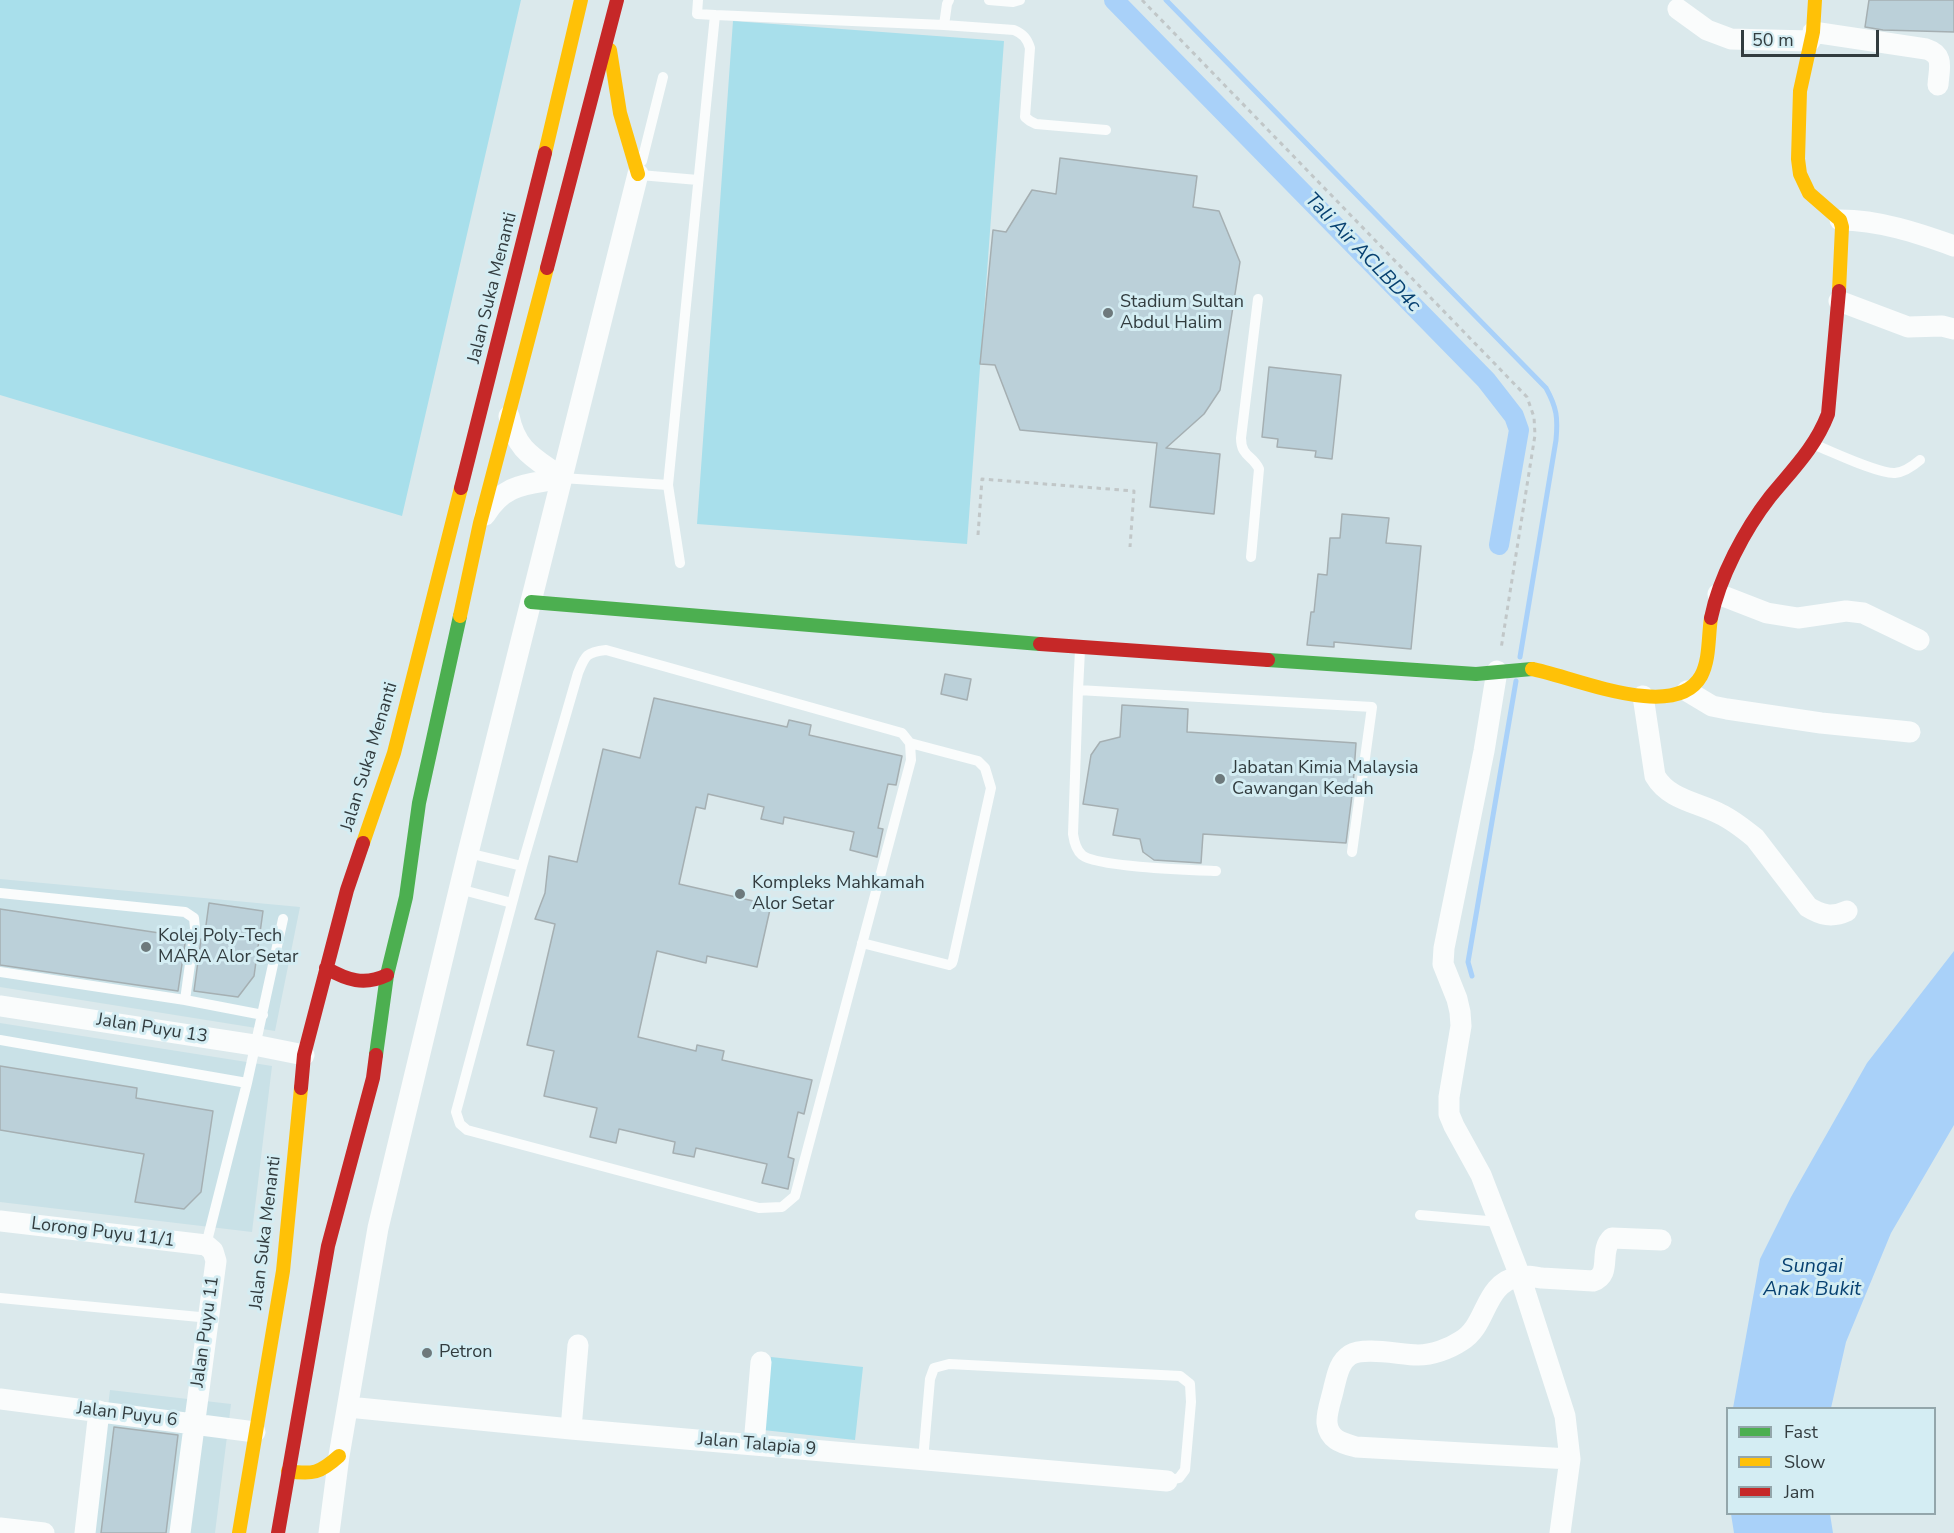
<!DOCTYPE html>
<html>
<head>
<meta charset="utf-8">
<style>
	body { margin:0 }
	#map { position:relative; width:1954px; height:1533px; overflow:hidden; background:#dbe9ec; font-family:"Nunito Sans",sans-serif }
	canvas { display:block }
	.legend { position:absolute; left:1726px; top:1407px; width:210px; height:108px; box-sizing:border-box; background:#d4edf3; border:2px solid #93a6ab; margin:0; padding:8px 10px; list-style:none; font-size:18px; color:#323c3f }
	.legend li { display:flex; align-items:center; gap:12px; height:30px }
	.legend b { width:30px; border:2px solid #93a6ab }
	.scale { position:absolute; left:1741px; top:30px; width:138px; height:27px; box-sizing:border-box; border:3px solid #323c3f; border-top:0; padding-left:8px; font-size:18px; line-height:21px; white-space:nowrap; color:#323c3f; -webkit-text-stroke:4px #d4edf3; paint-order:stroke }
</style>
</head>
<body>
<div id="map">
<canvas width="1954" height="1533"></canvas>
<ul class="legend">
<li><b style="height:8px;background:#4caf50"></b>Fast</li>
<li><b style="height:8px;background:#ffc107"></b>Slow</li>
<li><b style="height:8px;background:#c62828"></b>Jam</li>
</ul>
<div class="scale">50 m</div>
</div>
<script>
const context = document.querySelector('canvas').getContext('2d');
context.lineJoin = 'round';
function fillPath(path, color) { context.fillStyle = color; context.fill(path, 'evenodd'); }
function stroke(path, color, width, dash) { context.strokeStyle = color; context.lineWidth = width; context.lineCap = dash ? 'butt' : 'round'; context.setLineDash(dash || []); context.stroke(path); }
function write(font, color, halo, rows, align = 'center') {
  context.font = font + ' "Nunito Sans",sans-serif'; context.lineWidth = 6; context.setLineDash([]); context.textBaseline = 'middle'; context.strokeStyle = halo; context.fillStyle = color; for (const [text, x, y, turn = 0] of rows) {
    context.save(); context.translate(x, y); context.rotate((+turn || 0) * Math.PI / 180); context.textAlign = isNaN(turn) ? turn : align; if (halo) context.strokeText(text, 0, 0); context.fillText(text, 0, 0); context.restore();
  }
}
const built = new Path2D(`
	M0 879 300 907 275 1031 0 987Z
	M0 1023 272 1066 252 1232 0 1202Z
	M110 1390 231 1404 215 1533H93Z`);
const green = new Path2D(`
	M0 0H521L402 516 0 395Z
	M733 21 1004 41 967 544 697 524Z
	M771 1357 863 1367 855 1440 763 1430Z`);
const water = new Path2D(`
	M1954 951V1125L1891 1233 1846 1342 1831 1408H1733L1760 1259 1791 1197 1867 1063Z
	M1731 1514H1830L1833 1533H1734Z`);
const stream = new Path2D(`
	M1166 0 1546 388C1557 408 1558 418 1556 440L1520 657
	M1472 976 1468 962 1516 681`);
const canal = new Path2D(`
	M1114 0 1486 380 1514 416 1519 430 1499 545`);
const building = new Path2D(`
	M1869 0H1954V32L1883 30 1865 27Z
	M1060 158 1197 176 1193 207 1219 211 1240 262 1220 390 1204 414 1166 448 1220 454 1214 514 1150 507 1157 443 1020 430 995 365 980 364 993 230 1006 232 1032 190 1056 194Z
	M1269 367 1341 375 1332 459 1315 457 1316 451 1277 447 1278 439 1262 437Z
	M1342 514 1389 518 1386 543 1421 546 1411 649 1334 642V647L1307 645 1311 612H1314L1318 574 1327 575 1330 538H1340Z
	M945 674 971 679 967 700 941 694Z
	M654 698 787 727 789 720 811 725 809 735 902 756 896 785 888 784 878 828 883 829 877 857 850 850 854 832 784 817 783 824 761 819 764 807 708 794 705 809 696 807 679 884 771 905 757 967 707 956 706 963 657 951 638 1037 696 1051 697 1045 724 1051 722 1060 812 1080 804 1114 798 1112 788 1157 794 1159 788 1189 762 1183 767 1164 696 1148 694 1157 673 1153 675 1142 619 1129 616 1143 590 1137 597 1108 544 1096 554 1051 527 1045 555 924 535 919 545 893 549 856 577 862 603 749 640 758Z
	M1122 705 1188 709 1187 732 1356 743 1353 787 1346 843 1203 834 1201 863 1154 860 1143 852 1140 839 1113 835 1118 809 1083 804 1091 755 1100 742 1120 737Z
	M209 903 263 911 254 976 238 997 194 991 201 939 204 940Z
	M0 909 186 937 178 991 0 965Z
	M0 1066 137 1088 136 1098 213 1111 201 1192 184 1209 135 1202 144 1154 0 1130Z
	M114 1427 178 1435 166 1533H101Z`);
const path = new Path2D(`
	M1142 0 1527 397 1534 417 1535 435 1501 649
	M978 535 982 479 1134 491 1130 547`);
const lane = new Path2D(`
	M989 0 1013 2 1020 0
	M715 15 944 25 1014 30C1023 34 1027 38 1030 48L1025 117 1030 121 1036 124 1106 130
	M944 25 947 4 949 0
	M642 161 663 77
	M640 175 698 180
	M1815 445C1833 452 1878 474 1895 473 1905 472 1913 466 1920 460
	M562 478 668 485
	M1251 557 1259 469C1253 455 1241 457 1241 438L1258 299
	M680 563 668 485 715 15 697 14 698 0
	M606 650 902 733 910 743 911 760 795 1196 782 1207 759 1208 467 1130 460 1124 456 1112 522 866 578 673C585 656 586 652 606 650Z
	M1078 690 1080 650
	M468 853 522 866
	M1216 871C1192 870 1096 867 1082 855 1076 850 1074 841 1073 834L1078 690 1372 707 1352 852
	M459 889 512 903
	M0 893 185 912 194 918 195 928 185 1000
	M862 943 949 965 952 963 953 960 991 788 985 768 978 761 910 743
	M0 972 185 1000 263 1015
	M0 1040 247 1083 283 919
	M1420 1215 1499 1222
	M206 1245 247 1083
	M0 1298 210 1318
	M923 1460 930 1379 934 1368 949 1364 1180 1376 1190 1384 1191 1402 1185 1470 1179 1478 1167 1481`);
const street = new Path2D(`
	M1678 9 1707 30 1731 39 1810 41
	M1813 32 1926 49C1945 55 1939 68 1938 85
	M1840 220C1879 220 1918 233 1954 246
	M1839 301 1908 327 1942 326 1954 329
	M509 416C516 451 535 458 562 478
	M485 515C505 482 528 485 562 478
	M1718 594 1767 613 1798 618 1846 611 1863 613 1919 640
	M1497 671 1484 751 1444 948 1443 964 1457 999 1460 1012 1461 1026 1449 1097V1114L1454 1126 1481 1175 1520 1276 1565 1416 1570 1459 1560 1533
	M1687 691 1712 706 1727 709 1821 723 1910 732
	M1643 696 1655 776C1669 800 1697 802 1720 814 1733 820 1744 829 1755 838L1808 907C1821 915 1832 918 1847 911
	M0 1006 254 1045 304 1055
	M0 1221 206 1245 213 1251 216 1261 180 1533
	M0 1399 255 1432
	M348 1407 571 1429 1167 1481
	M571 1429 578 1345
	M754 1445 761 1362
	M1570 1459 1356 1447C1342 1443 1329 1440 1327 1423 1326 1412 1332 1398 1334 1387 1337 1376 1339 1362 1350 1355 1365 1346 1400 1355 1418 1355 1432 1355 1449 1349 1461 1341 1489 1324 1482 1284 1520 1276 1526 1275 1535 1277 1542 1278 1559 1279 1576 1280 1593 1281 1613 1274 1598 1251 1612 1238L1661 1240
	M0 1528 44 1533
	M85 1533 99 1411
	M329 1533 339 1456 378 1228 468 853 638 174`);
const fast = new Path2D(`
	M531 602 1040 644
	M1268 660 1476 674 1532 669
	M376 1055 387 975 406 897 419 803 460 616`);
const slow = new Path2D(`
	M1815 0 1813 32 1800 91 1798 159 1800 174 1809 193 1840 220 1842 227 1839 291
	M610 50 620 113 638 174
	M545 153 581 0
	M460 616 480 523 547 268
	M1532 669C1571 676 1675 723 1701 676 1710 659 1708 637 1711 618
	M363 843 394 753 461 488
	M288 1471C313 1475 320 1473 339 1456
	M239 1533 283 1271 301 1088`);
const jam = new Path2D(`
	M547 268 617 0
	M461 488 545 153
	M1711 618C1719 578 1745 529 1770 497 1792 470 1815 448 1828 414L1839 291
	M1040 644 1268 660
	M326 968C347 980 364 986 387 975
	M301 1088 304 1055 347 890 363 843
	M278 1533 328 1246 373 1078 376 1055`);
const markers = [
	[1108,313,6,"#6d797c"],
	[1220,779,6,"#6d797c"],
	[740,894,6,"#6d797c"],
	[146,947,6,"#6d797c"],
	[427,1353,6,"#6d797c"]
];
const streetNames = [
	["Jalan Suka Menanti",493,288,-76],
	["Jalan Suka Menanti",370,757,-73],
	["Jalan Puyu 13",152,1029,9],
	["Lorong Puyu 11/1",103,1233,7],
	["Jalan Suka Menanti",266,1233,-83],
	["Jalan Puyu 11",206,1332,-82],
	["Jalan Puyu 6",127,1415,7],
	["Jalan Talapia 9",757,1445,5]
];
const poiNames = [
	["Stadium Sultan",1120,303],
	["Abdul Halim",1120,324],
	["Jabatan Kimia Malaysia",1232,769],
	["Cawangan Kedah",1232,790],
	["Kompleks Mahkamah",752,884],
	["Alor Setar",752,905],
	["Kolej Poly-Tech",158,937],
	["MARA Alor Setar",158,958],
	["Petron",439,1353]
];
const waterNames = [
	["Tali Air ACLBD4c",1362,253,46],
	["Sungai",1812,1267],
	["Anak Bukit",1812,1290]
];
fillPath(built, '#c9e1e7');
fillPath(green, '#a8dfeb');
fillPath(water, '#a9d1f9');
stroke(stream, '#a9d1f9', 5);
stroke(canal, '#a9d1f9', 20);
fillPath(building, '#bbd0d9');
stroke(building, '#a5afb2', 1.5);
stroke(path, '#c1c7c8', 3, [4.5, 4.5]);
stroke(lane, '#fafcfc', 10);
stroke(street, '#fafcfc', 21);
stroke(fast, '#4caf50', 14);
stroke(slow, '#ffc107', 14);
stroke(jam, '#c62828', 14);
for (const [x, y, r, color] of markers) { const dot = new Path2D(); dot.arc(x, y, r, 0, 2 * Math.PI); context.fillStyle = color; context.fill(dot); stroke(dot, '#d4edf3', 2); }
write('18px', '#323c3f', '#d4edf3', streetNames);
write('18px', '#323c3f', '#d4edf3', poiNames, 'left');
write('italic 20px', '#074171', '#d4edf3', waterNames);
</script>
</body>
</html>
